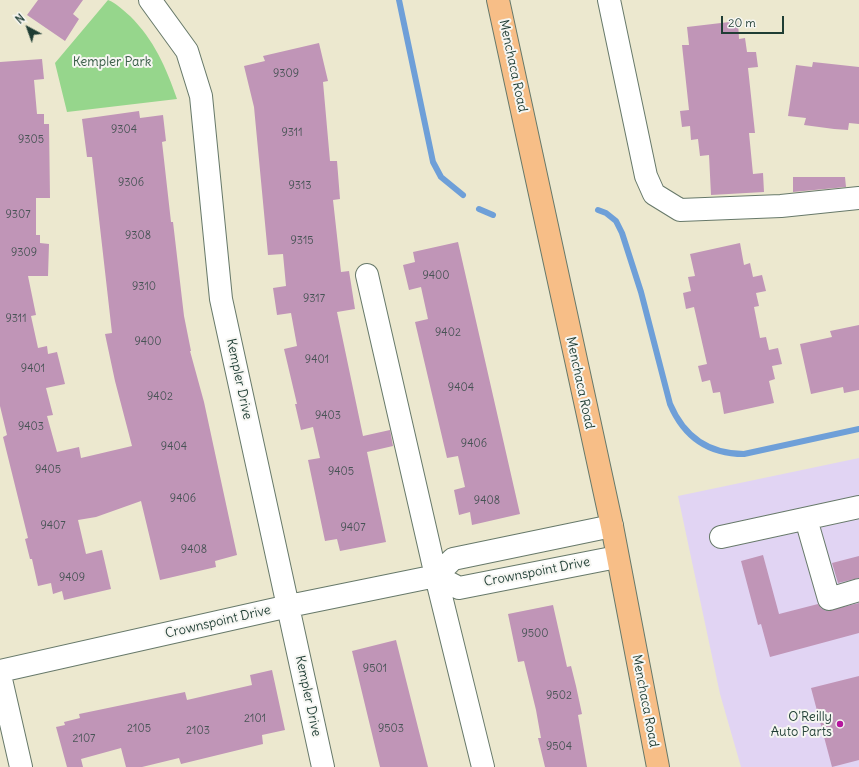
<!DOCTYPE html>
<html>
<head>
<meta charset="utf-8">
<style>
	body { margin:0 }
	#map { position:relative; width:859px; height:767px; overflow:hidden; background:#ece8cf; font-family:Delius,sans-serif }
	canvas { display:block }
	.north { position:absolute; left:8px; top:8px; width:40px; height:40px; -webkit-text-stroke:3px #f6f6f2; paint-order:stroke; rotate:319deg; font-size:11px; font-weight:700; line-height:16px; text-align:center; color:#1f3d34 }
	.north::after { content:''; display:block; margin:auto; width:14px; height:18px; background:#1f3d34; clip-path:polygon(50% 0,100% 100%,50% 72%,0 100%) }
	.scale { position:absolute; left:721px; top:16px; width:63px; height:18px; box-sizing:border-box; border:2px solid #1f3d34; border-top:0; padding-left:5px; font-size:12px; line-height:14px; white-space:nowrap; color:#1f3d34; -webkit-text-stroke:3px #f6f6f2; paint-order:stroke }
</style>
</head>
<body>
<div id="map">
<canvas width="859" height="767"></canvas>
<div class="north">N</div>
<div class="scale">20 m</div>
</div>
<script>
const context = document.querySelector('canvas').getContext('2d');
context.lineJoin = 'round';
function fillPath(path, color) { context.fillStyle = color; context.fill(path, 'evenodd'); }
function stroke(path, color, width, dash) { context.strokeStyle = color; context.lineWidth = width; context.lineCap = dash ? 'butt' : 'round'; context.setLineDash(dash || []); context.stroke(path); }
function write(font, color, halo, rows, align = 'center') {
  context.font = font + ' Delius,sans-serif'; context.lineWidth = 4; context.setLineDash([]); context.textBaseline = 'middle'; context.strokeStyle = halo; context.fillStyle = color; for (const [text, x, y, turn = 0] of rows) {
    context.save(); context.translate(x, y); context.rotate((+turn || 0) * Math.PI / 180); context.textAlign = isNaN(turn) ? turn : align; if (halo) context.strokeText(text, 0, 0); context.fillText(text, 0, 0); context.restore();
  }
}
const built = new Path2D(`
	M859 458V767H741L720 694 678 496Z`);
const green = new Path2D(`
	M108 0C116 3 124 11 130 16 154 40 166 67 177 99L67 112 55 63Z`);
const stream = new Path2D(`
	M399 0 433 162 441 177 463 195
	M479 209 493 215
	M598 210 606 213 616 221 622 233 641 292 670 404C684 437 708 454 744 454L859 429`);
const building = new Path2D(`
	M38 0H83L73 14 79 19 65 41 27 15Z
	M738 21 739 39 745 38 747 52H756L758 67 748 68 755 133H749L753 174 763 173 764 192 711 195 709 155 700 156 698 139 691 140 690 126 682 127 680 111 689 110 682 45H689L687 27Z
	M319 43 328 81 323 82 330 161H337L340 199 333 200 341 272 349 271 355 309 337 312 363 436 390 430 393 446 367 452 386 542 340 551 337 539 325 541 308 460 320 458 313 427 301 430 295 404H297L284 349 297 346 291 313 277 315 273 288 286 286 283 254 268 255 254 107 244 66 265 61 263 56Z
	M42 59 44 79 34 80 37 114H44V124H49L50 198H36V235H40V243L49 244 48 276H28L36 315 31 316 38 348 47 346 48 354 57 352 65 384 46 388 53 415 47 416 57 452 79 447 81 458 132 446 115 381 105 334 112 333 92 157H87L82 119 139 111 140 118 163 115 166 141 162 142 171 222H173L184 316 191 351H190L204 402 237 555 215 561 216 567 160 580 141 501 96 517 78 520 86 554 102 550 111 589 64 600 62 591 53 594 51 583 38 586 32 559H30L25 539 28 538 3 437 7 435 0 406V62Z
	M813 62 859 67V124L849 123 848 130 834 129 804 125 806 118 788 116 796 65 812 67Z
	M793 177H845L846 187 793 192Z
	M458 242 520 514 472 525 470 512 459 515 454 490 465 487 458 456 447 458 415 322 428 319 421 287 409 290 403 265 415 262 413 252Z
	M740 243 744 265 750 263 753 277 762 275 766 291 756 293 759 306 754 307 760 338 766 337 769 350 778 348 782 364 772 366 775 379 769 381 774 403 724 414 720 392 713 393 710 380 702 382 698 366 707 364 694 307 686 309 683 293 691 291 688 277 695 276 690 254Z
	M859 325V390L844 393 843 387 811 394 800 344 832 337 830 331Z
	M763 555 779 614 818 604 821 608 826 611 859 603V633L770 657 761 624 758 625 741 561Z
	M859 556V578L838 583 832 563Z
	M553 605 567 667 571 666 576 686 582 714 578 715 587 767H545L538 738H541L536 710 524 661 518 662 508 614Z
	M396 640 405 676 428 767H380L352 651Z
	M272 670 285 730 262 735 263 744 181 764 179 758 142 767H126L121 748 81 759 83 767H67L56 727 65 725 64 722 80 718 79 714 185 692 187 700 252 685 250 675Z
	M859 676V760L832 767 811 688Z`);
const minor = new Path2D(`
	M150 0 187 51 201 96 221 299 323 767
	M609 0 646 176 654 194 680 210 781 206 859 198
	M367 275 436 576 483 767
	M806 519 829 599 859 590
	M721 537 859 507
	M436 576 459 588 617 557
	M0 671 289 606 436 576 453 559 612 526
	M0 675 21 767`);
const major = new Path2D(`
	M498 0 612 526 658 767`);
const markers = [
	[840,724,4,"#b5179e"]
];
const numberNames = [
	["9309",286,74],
	["9304",124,130],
	["9311",292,133],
	["9305",31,140],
	["9306",131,183],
	["9313",300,186],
	["9307",18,215],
	["9308",138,236],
	["9315",302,241],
	["9309",24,253],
	["9400",436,276],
	["9310",144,287],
	["9317",314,299],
	["9311",16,319],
	["9402",448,333],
	["9400",148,342],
	["9401",317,360],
	["9401",33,369],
	["9404",461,388],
	["9402",160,397],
	["9403",328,416],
	["9403",31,427],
	["9406",474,444],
	["9404",174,447],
	["9405",48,470],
	["9405",341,472],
	["9406",183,499],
	["9408",487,501],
	["9407",53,526],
	["9407",353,528],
	["9408",194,550],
	["9409",72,578],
	["9500",535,634],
	["9501",375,669],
	["9502",559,696],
	["2101",255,719],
	["2105",139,729],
	["9503",391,729],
	["2103",198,731],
	["2107",84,739],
	["9504",559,747]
];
const parkNames = [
	["Kempler Park",112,62]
];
const streetNames = [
	["Menchaca Road",513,66,78],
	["Kempler Drive",239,379,78],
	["Menchaca Road",580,383,78],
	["Crownspoint Drive",537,572,-11],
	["Crownspoint Drive",218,622,-13],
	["Kempler Drive",308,696,78],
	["Menchaca Road",645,701,79]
];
const poiNames = [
	["O'Reilly",832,717],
	["Auto Parts",832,732]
];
fillPath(built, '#e1d4f3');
fillPath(green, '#96d68c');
stroke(stream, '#6e9fd8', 6);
fillPath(building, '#c095b7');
stroke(minor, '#67796a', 24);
stroke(major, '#67796a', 24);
stroke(minor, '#fff', 22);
stroke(major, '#f7be87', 22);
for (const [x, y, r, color] of markers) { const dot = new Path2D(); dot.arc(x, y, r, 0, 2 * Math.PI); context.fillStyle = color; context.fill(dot); stroke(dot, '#f6f6f2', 1.5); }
write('11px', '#475355', null, numberNames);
write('13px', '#375c46', '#f6f6f2', parkNames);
write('13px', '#1f3d34', '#f6f6f2', streetNames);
write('13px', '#1f3d34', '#f6f6f2', poiNames, 'right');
</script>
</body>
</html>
